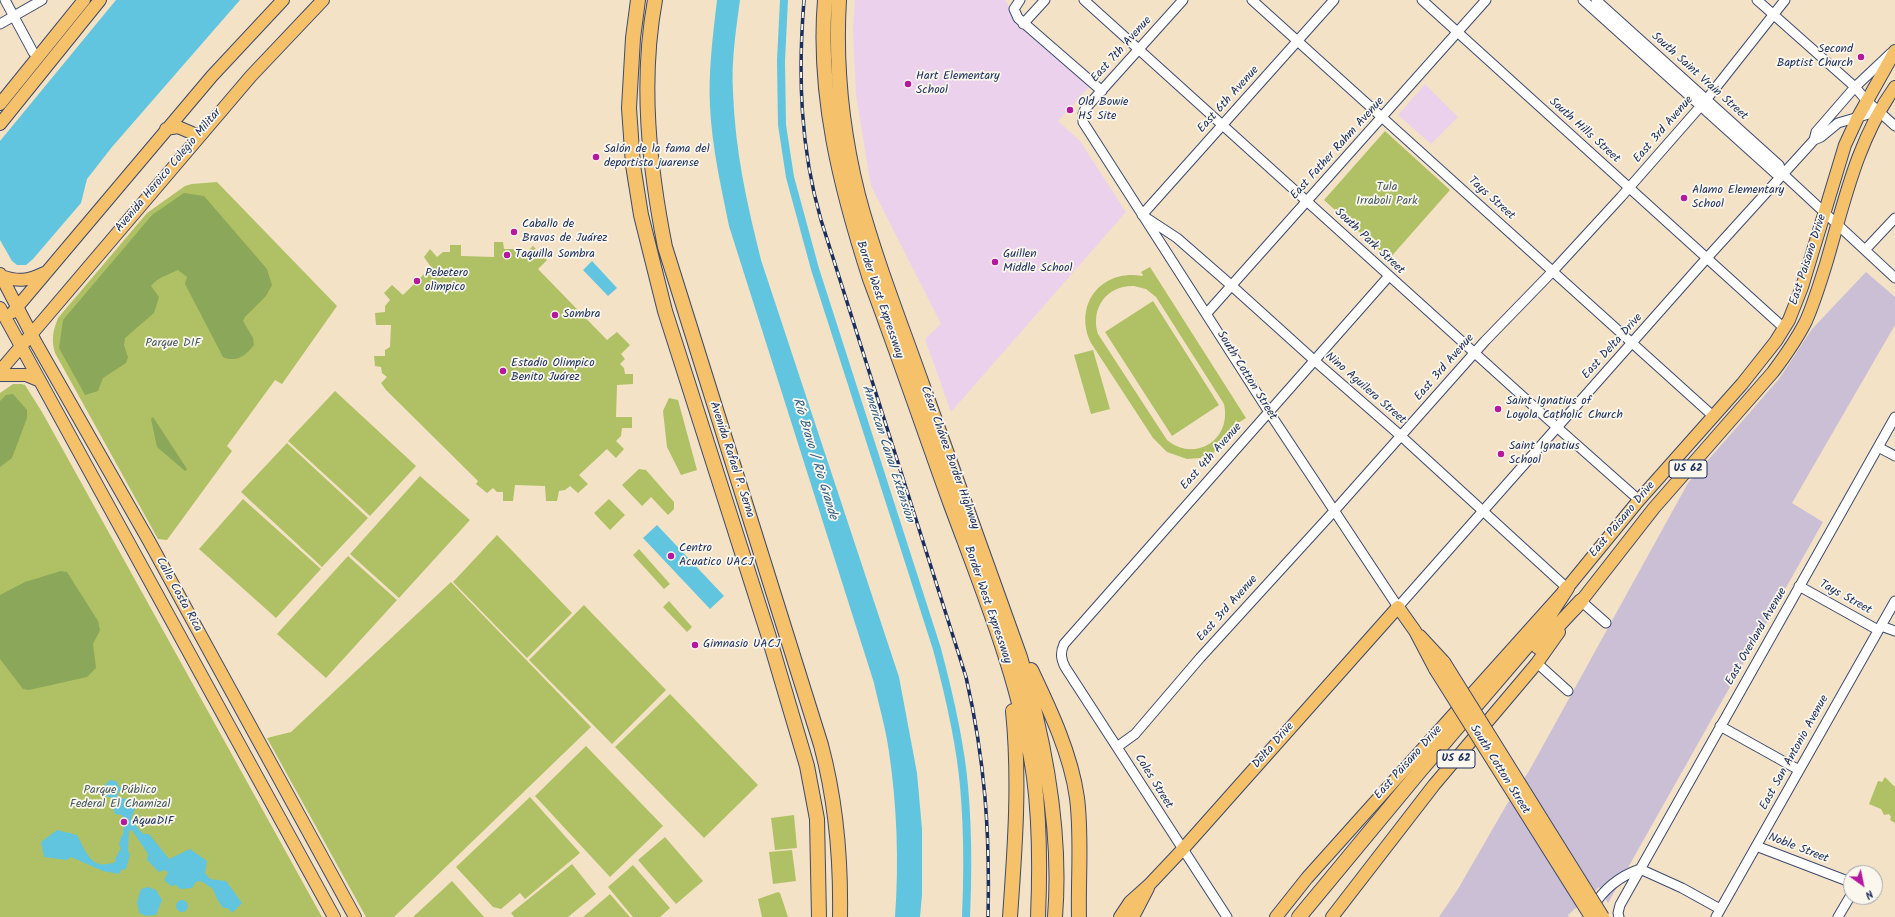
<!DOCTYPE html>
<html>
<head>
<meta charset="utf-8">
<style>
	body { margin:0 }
	#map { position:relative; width:1895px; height:917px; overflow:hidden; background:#f4e2c7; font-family:Kalam,sans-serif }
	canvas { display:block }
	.north { position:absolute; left:1843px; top:865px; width:40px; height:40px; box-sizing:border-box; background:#fbf7ec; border:1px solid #a1a7b3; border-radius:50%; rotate:147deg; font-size:11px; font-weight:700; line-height:16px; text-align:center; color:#1b2f5e }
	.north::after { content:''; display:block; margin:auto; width:14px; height:18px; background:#b5179e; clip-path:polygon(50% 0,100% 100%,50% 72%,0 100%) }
</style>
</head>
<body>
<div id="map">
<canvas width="1895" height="917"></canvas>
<div class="north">N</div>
</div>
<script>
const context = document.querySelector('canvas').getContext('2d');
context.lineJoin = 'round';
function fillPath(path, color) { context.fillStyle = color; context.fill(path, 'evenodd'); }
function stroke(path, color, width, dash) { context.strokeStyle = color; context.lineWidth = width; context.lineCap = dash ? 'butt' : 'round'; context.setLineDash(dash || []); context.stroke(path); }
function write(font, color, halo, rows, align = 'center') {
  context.font = font + ' Kalam,sans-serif'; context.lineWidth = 3.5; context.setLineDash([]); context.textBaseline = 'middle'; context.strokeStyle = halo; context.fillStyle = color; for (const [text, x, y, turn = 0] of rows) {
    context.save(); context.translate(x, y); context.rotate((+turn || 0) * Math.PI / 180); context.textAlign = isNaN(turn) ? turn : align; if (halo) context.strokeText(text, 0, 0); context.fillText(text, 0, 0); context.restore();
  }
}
const built = new Path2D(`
	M855 0H1005L1021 27 1090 86 1058 121 1080 141 1126 212 951 412 925 339 941 324 871 186 856 95 853 30Z
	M1425 84 1458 117 1431 144 1398 115Z`);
const industrial = new Path2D(`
	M1866 272 1895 297V325L1792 503 1823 522 1608 903 1599 887 1568 915 1569 917H1439L1458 889 1507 804 1529 771 1688 483 1779 379 1812 329Z`);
const green = new Path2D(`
	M1385 131 1450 190 1389 259 1324 200Z
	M217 182 337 306 282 384 275 380 227 446 232 451 167 540 158 539 55 353C51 339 53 331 58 318L147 213 185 186 192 184Z
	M494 242H503L504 249H513L517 252 520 250 525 254 533 246 547 260 538 269 607 340 617 332 630 345 621 354 625 359 620 364 624 368 625 374H633V384L617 385 616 417H632V428H622L621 436 616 441 624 449 616 458 607 449 579 475 588 484 578 493 570 486 565 490 559 491 557 501H546L545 486 515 485 513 501H503V492H497L493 488 487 493 476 484 478 481 386 390 381 383 387 377 382 373 381 367 375 366 374 356H385V350L390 347 391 325H376L375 313 385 312V306L390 300 384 293 392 285 403 295 431 267 424 257 430 249 437 257 443 252H450V245H461V256L494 257Z
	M1150 267 1246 418 1238 423 1236 420 1228 439 1213 453 1200 458 1187 459 1167 452 1153 438 1091 343C1073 305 1101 269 1142 276L1143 275 1141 272ZM1134 286 1146 289 1156 297 1224 404C1232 440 1195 463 1167 440L1098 334C1090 308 1107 285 1134 286Z
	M1153 301 1219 405 1172 436 1105 332Z
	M1093 350 1110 409 1091 414 1074 355Z
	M13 384H21L25 385 42 412 322 917H0V393Z
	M335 391 416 466 370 516 288 441Z
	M669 398 678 400 697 470 681 475 667 447 663 411Z
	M287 443 368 518 322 567 241 492Z
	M639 469 646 470 674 502V509L668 515 651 497 642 506 622 485Z
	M420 476 470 520 399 598 350 554Z
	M243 499 321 569 276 618 199 549Z
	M609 499 625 515 610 530 594 513Z
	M497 535 572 613 527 658 453 582Z
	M639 549 670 584 664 589 633 555Z
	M348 556 397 600 326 678 277 634Z
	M451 582 591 727 394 917H366L267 738 291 732Z
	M669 601 692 627 687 632 663 607Z
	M584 605 666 690 612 744 529 660Z
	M670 694 758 785 704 838 615 747Z
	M586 746 663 826 610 877 535 796Z
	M1885 777 1895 787V823L1890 820 1891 817 1889 814 1884 815 1881 809 1869 804 1878 781 1882 782Z
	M530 797 580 853 525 899 520 893 501 909 493 907 456 867Z
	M794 815 797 848 775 850 771 818Z
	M665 837 703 881 676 904 638 860Z
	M792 850 796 881 773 884 769 852Z
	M572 864 596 894 568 917H514L511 913Z
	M633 865 670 908 660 917H633L608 887Z
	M452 881 484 917H413Z
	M778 892 780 893 788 917H762L758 899Z
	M610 894 630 917H583Z`);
const forest = new Path2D(`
	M184 193 204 196 267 269 272 285 266 296 245 317 243 321 253 338 254 345C246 355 237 363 223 357L185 284 187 277 178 270C168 275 158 277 151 286L159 297 154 313 125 338 124 345 128 357 126 363 103 378 98 391 85 395 59 348 63 320 152 215Z
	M13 394 27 410V418L12 458 0 467V401L6 395Z
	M153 417 187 469 185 471 157 447 151 419Z
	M61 571 67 572 98 621 100 630 93 644 96 668 87 677 29 690 23 689 0 659V595L25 582Z`);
const water = new Path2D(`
	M116 0H240L112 147 87 179 81 203 33 259 26 265H17L12 261 0 240V141Z
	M717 0H740C736 30 731 61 733 92 735 151 747 204 761 260L899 677 917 773 922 829V895L920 917H895C899 862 897 806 889 752 886 729 879 706 874 683L729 226C721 187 712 147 710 107 708 72 713 35 717 0Z
	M592 261 617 288 608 296 583 270Z
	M657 525 724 596 710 609 643 538Z
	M110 780 116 781 121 789 117 795 118 798 130 799 135 808 131 820 143 834H149L169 859 190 849 207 861 205 873 210 879 226 881 242 903 232 913 228 908H223L217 899 213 889 201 881 196 882 192 888 180 889 176 885 171 886 164 880 168 873 165 870 159 872 147 860 148 854 132 830 129 831 128 851 130 854 126 869 121 870 119 874 103 871 71 857 67 860 44 857 41 842 57 830 77 835C84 847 90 868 107 864 112 863 113 864 116 861L115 859 121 848 119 845 121 837 123 835 124 821 122 815 115 814 112 805 114 802 111 797H107L102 788Z
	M148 887 156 890 162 900 156 915 146 916 139 913 137 902 141 889Z
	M176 906a6 6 0 1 1 12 0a6 6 0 1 1-12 0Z`);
const canal = new Path2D(`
	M784 0 781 61 782 125 790 177 815 269 937 649C949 694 960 740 964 786 968 830 968 873 966 917`);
const minor = new Path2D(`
	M5 0 33 52 38 57
	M1020 0 1014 9 1018 18 1102 91
	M1084 0 1550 421 1639 500
	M1183 0 1085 109 1083 114V122L1269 412 1398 607 1706 259 1814 140 1821 137 1838 123 1879 111
	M1252 0 1713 416
	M1334 0 1142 215 1177 238 1232 286 1315 361 1401 436 1567 588
	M1422 0 1784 328
	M1583 0 1776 174H1783
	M1596 0 1779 165 1783 174 1895 278
	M1757 0 1855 87 1866 100 1895 126
	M0 24 42 0
	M1023 24 1045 0
	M1814 140 1816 132 1855 87 1891 53
	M1865 250 1895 218
	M1207 313 1486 0
	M1878 447 1895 456
	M1799 586 1878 630
	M1581 601 1606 623
	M1881 626 1895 631
	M1537 663 1568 691
	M1720 726 1799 770
	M1117 747 1135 734 1200 658 1335 510 1485 341 1553 271 1621 197 1706 100 1785 0
	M1756 846 1845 880 1851 885
	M1592 908C1603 890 1620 876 1640 869L1682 888 1720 909
	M1227 917 1065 667C1061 659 1060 653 1064 644L1389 276
	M1619 917 1618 913 1620 905 1895 417
	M1716 917 1895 601
	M1838 917 1851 895`);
const major = new Path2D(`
	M0 104 84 0
	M0 124 100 0
	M166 129 178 127 199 136
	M0 274 36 343 149 541 355 917
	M1 276C18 282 28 281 44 273
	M0 308 334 917
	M13 312 212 76 283 0
	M0 371 251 76 323 0
	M0 375H26L38 380
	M1575 609 1654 508 1773 372C1785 356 1797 339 1806 321 1814 303 1820 283 1826 264 1844 203 1857 140 1895 87
	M1420 636 1444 662
	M1120 917 1130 902 1149 885 1182 850 1398 607 1415 631 1435 669
	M1133 917 1148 888
	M1276 917 1307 878 1567 588 1639 500 1742 384 1776 341 1789 320 1802 287 1845 145 1858 117 1895 51
	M1332 917 1434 785 1537 663 1559 632`);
const highway = new Path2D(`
	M638 0 633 38 629 108 633 165 641 215 665 311 768 634 807 766 817 819 819 917
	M655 0C640 82 649 166 665 247L821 745C836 801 841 859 840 917
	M825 0C817 95 841 189 870 279 898 354 924 430 951 505 984 594 1021 683 1034 777 1040 823 1040 870 1038 917
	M839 0C835 66 842 131 858 195 875 259 900 322 922 384 955 475 987 566 1020 657 1045 741 1062 830 1055 917
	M1538 647 1581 601
	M1031 670C1050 710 1071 754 1077 798 1082 838 1078 878 1079 917
	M1010 917C1015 847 1020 781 1013 711
	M1299 917 1419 772 1537 634 1567 588`);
const rail = new Path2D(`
	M804 0C798 75 800 147 821 220L966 677C985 760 990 832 988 917`);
const majorBridge = new Path2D(`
	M1444 662 1603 917
	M1435 669 1591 917`);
const markers = [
	[1861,57,4,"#b5179e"],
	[908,84,4,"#b5179e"],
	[1070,110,4,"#b5179e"],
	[596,157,4,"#b5179e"],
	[1684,198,4,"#b5179e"],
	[514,232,4,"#b5179e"],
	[507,255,4,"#b5179e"],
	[995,262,4,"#b5179e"],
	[417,281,4,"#b5179e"],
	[555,315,4,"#b5179e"],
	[503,371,4,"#b5179e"],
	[1498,409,4,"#b5179e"],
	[1501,454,4,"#b5179e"],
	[671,556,4,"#b5179e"],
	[695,645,4,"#b5179e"],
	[124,822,4,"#b5179e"]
];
const shields = [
	[1688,469,38],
	[1456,759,38]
];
const shieldNames = [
	["US 62",1688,469],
	["US 62",1456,759]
];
const streetNames = [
	["East 7th Avenue",1122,50,-48],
	["South Saint Vrain Street",1699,77,42],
	["East 6th Avenue",1229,100,-48],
	["East 3rd Avenue",1664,130,-49],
	["South Hills Street",1584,131,42],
	["East Father Rahm Avenue",1338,149,-48],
	["Avenida Heroico Colegio Militar",169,171,-50],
	["Tays Street",1491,199,42],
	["South Park Street",1369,242,43],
	["East Paisano Drive",1809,260,-72],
	["Border West Expressway",879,300,71],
	["East Delta Drive",1613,347,-48],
	["East 3rd Avenue",1445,368,-49],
	["South Cotton Street",1246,376,58],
	["Nino Aguilera Street",1365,389,41],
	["East 4th Avenue",1212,457,-48],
	["César Chávez Border Highway",949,458,70],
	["Avenida Rafael P. Serna",731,460,72],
	["East Paisano Drive",1623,520,-50],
	["Calle Costa Rica",178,595,61],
	["Tays Street",1845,598,29],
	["Border West Expressway",987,605,71],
	["East 3rd Avenue",1228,609,-48],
	["East Overland Avenue",1757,637,-60],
	["Delta Drive",1274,746,-49],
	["East San Antonio Avenue",1795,753,-61],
	["East Paisano Drive",1409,763,-48],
	["South Cotton Street",1499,770,58],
	["Coles Street",1153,782,58],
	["Noble Street",1798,849,21]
];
const poiNames = [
	["Second",1853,50,"right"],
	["Baptist Church",1853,64,"right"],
	["Hart Elementary",916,77],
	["School",916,91],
	["Old Bowie",1078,103],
	["HS Site",1078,117],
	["Salón de la fama del",604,150],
	["deportista juarense",604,164],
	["Alamo Elementary",1692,191],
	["School",1692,205],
	["Caballo de",522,225],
	["Bravos de Juárez",522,239],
	["Taquilla Sombra",515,255],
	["Guillen",1003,255],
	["Middle School",1003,269],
	["Pebetero",425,274],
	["olìmpico",425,288],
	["Sombra",563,315],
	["Estadio Olimpico",511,364],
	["Benito Juárez",511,378],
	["Saint Ignatius of",1506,402],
	["Loyola Catholic Church",1506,416],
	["Saint Ignatius",1509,447],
	["School",1509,461],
	["Centro",679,549],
	["Acuatico UACJ",679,563],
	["Gimnasio UACJ",703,645],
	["AquaDIF",132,822]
];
const parkNames = [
	["Tula",1387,188],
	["Irraboli Park",1387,202],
	["Parque DIF",173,344],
	["Parque Público",120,791],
	["Federal El Chamizal",120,805]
];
const waterNames = [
	["American Canal Extension",887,454,72],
	["Río Bravo / Rio Grande",814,459,73]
];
fillPath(built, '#ebd1eb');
fillPath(industrial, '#cbbfd5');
fillPath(green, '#afc164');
fillPath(forest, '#8ba75a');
fillPath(water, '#61c5df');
stroke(canal, '#61c5df', 8);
stroke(minor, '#3c4a6e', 11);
stroke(major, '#3c4a6e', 14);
stroke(highway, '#3c4a6e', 16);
stroke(minor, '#fff', 9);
stroke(major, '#f5c16b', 12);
stroke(highway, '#f5c16b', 14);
stroke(rail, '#1b2f5e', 3.5);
stroke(rail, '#fbf7ec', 2, [6]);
stroke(majorBridge, '#3c4a6e', 14, []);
stroke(majorBridge, '#f5c16b', 12);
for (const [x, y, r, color] of markers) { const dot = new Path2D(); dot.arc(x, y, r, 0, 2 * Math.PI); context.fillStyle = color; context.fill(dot); stroke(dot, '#fbf7ec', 1.5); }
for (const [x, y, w] of shields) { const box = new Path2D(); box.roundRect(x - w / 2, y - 9, w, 18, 3); context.fillStyle = '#fbf7ec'; context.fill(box); stroke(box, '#1b2f5e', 1); }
write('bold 11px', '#1b2f5e', null, shieldNames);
write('12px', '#1b2f5e', '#fbf7ec', streetNames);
write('12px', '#1b2f5e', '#fbf7ec', poiNames, 'left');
write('12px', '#475b60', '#fbf7ec', parkNames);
write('italic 13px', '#305c85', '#fbf7ec', waterNames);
</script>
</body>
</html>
